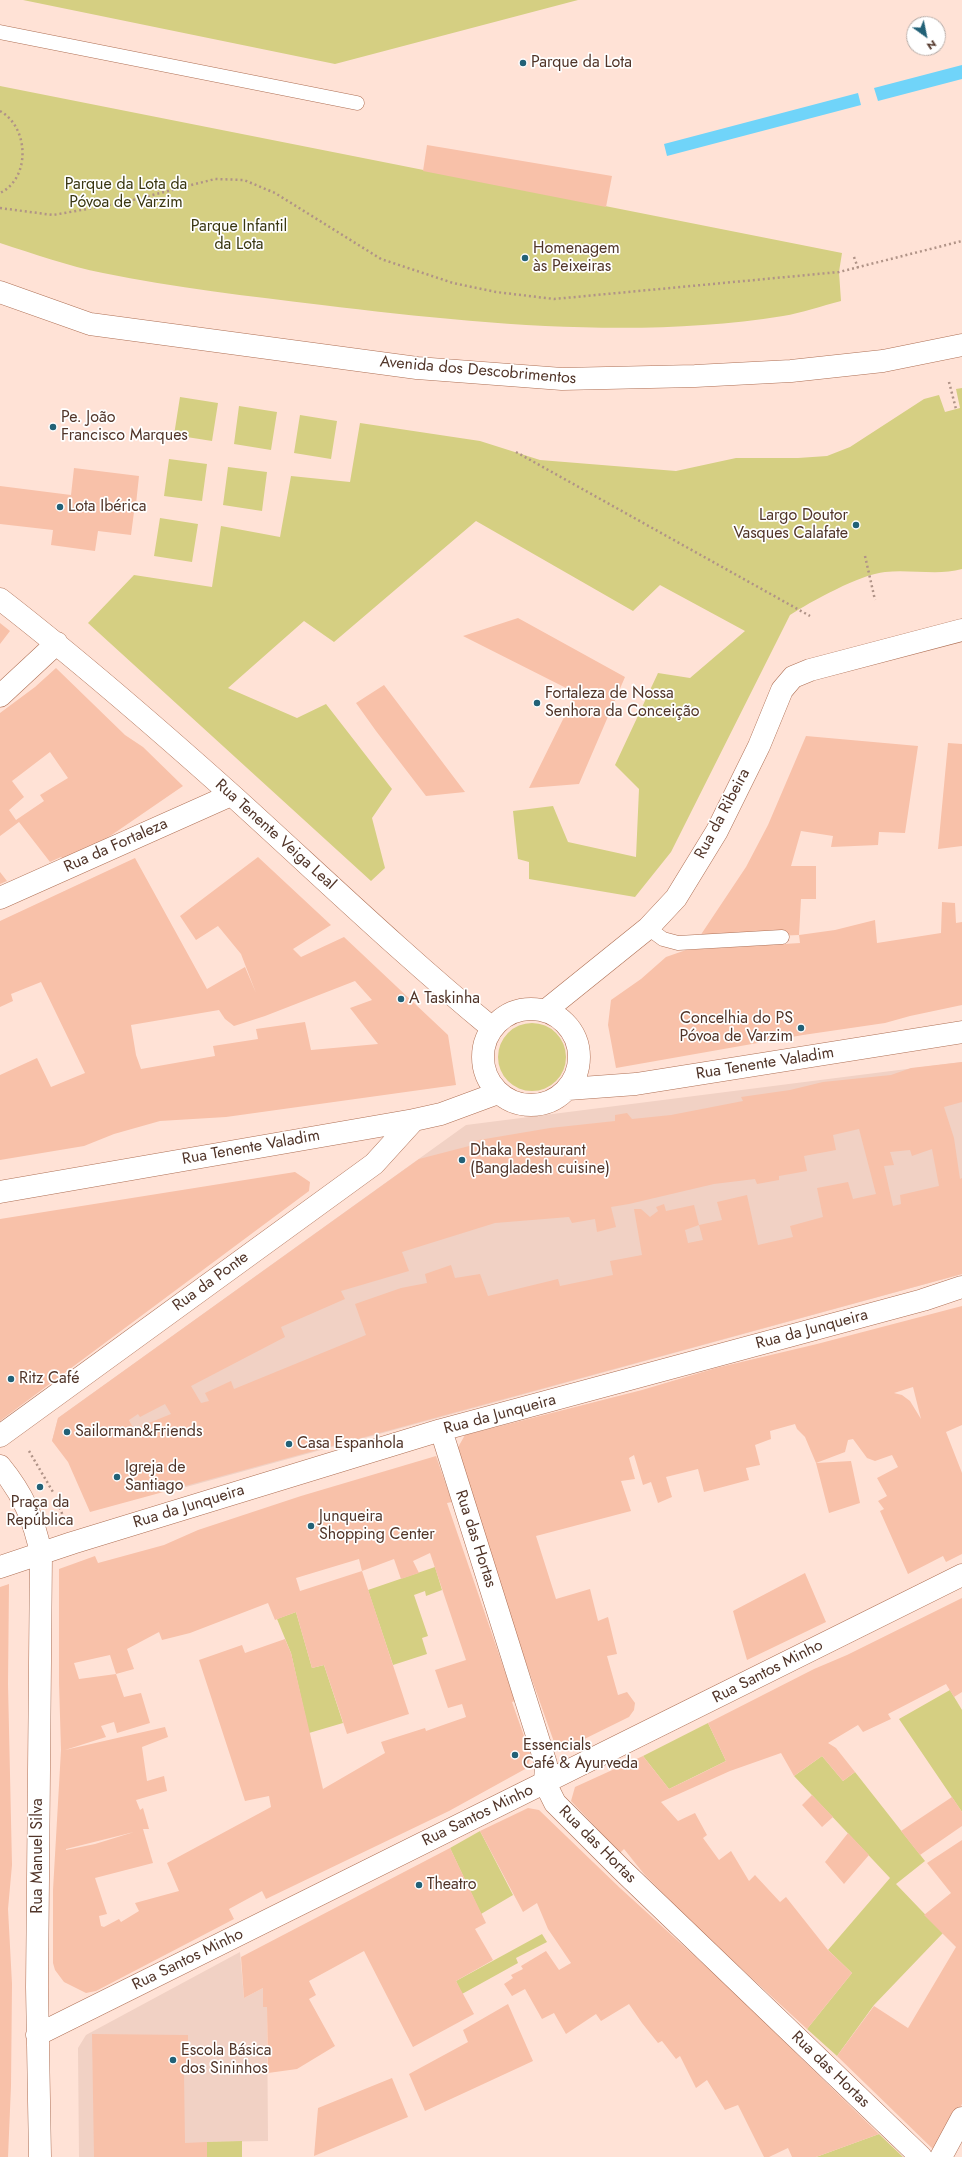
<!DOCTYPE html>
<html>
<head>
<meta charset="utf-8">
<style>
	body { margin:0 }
	#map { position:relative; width:962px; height:2157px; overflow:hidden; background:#ffe2d6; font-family:Jost,sans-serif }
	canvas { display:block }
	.north { position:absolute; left:906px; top:16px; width:40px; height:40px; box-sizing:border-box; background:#fff; border:1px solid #b9aea9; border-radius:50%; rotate:147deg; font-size:11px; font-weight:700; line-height:16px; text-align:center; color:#503428 }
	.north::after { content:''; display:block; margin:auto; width:14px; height:18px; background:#226177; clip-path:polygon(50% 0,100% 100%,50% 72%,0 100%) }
</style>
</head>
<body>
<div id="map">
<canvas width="962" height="2157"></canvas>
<div class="north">N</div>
</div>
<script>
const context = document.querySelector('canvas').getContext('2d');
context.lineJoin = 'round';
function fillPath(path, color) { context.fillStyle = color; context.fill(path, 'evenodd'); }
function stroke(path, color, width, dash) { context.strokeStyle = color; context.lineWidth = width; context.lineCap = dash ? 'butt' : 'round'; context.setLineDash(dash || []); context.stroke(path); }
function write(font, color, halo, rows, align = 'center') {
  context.font = font + ' Jost,sans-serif'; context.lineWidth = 3.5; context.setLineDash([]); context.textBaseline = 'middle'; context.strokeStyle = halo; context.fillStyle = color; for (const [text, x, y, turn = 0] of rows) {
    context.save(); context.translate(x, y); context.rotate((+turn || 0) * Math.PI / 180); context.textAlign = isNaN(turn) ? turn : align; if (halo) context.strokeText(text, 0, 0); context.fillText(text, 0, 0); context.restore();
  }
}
const built = new Path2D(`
	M962 1062V1274L168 1492 129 1420 52 1441 58 1418 466 1125Z
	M240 1952 244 1998 263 1988V2007H267L268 2141 207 2142V2157H79L78 2048 86 2035Z`);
const green = new Path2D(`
	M23 0H578L335 64Z
	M0 86 842 253 839 272 841 301C821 306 802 313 783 316 635 340 470 323 322 305 249 296 175 288 103 273 68 266 34 254 0 243Z
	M962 388V569C938 576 910 569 885 572 861 574 810 602 790 615L671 852 635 897 529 879V862L518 859 513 811 553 806 568 842 636 857 639 789 615 765 658 673 690 678 745 631 660 585 633 611 476 521 334 642 304 621 228 688 297 718 326 704 392 789 372 818 385 868 371 881 88 623 134 575 212 587 221 526 280 537 291 476 350 482 360 423 480 441 540 460 676 471 736 458H798L827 456 850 447 924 399 939 395 945 412 960 408 956 389Z
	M180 397 218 403 212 441 174 435Z
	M239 406 277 412 271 450 234 444Z
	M300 415 337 421 331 459 294 453Z
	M169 459 207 464 202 501 164 496Z
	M228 467 267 472 262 511 223 505Z
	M160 518 198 524 192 562 154 556Z
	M498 1057a34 34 0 1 1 68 0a34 34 0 1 1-68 0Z
	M435 1567 442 1590 426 1596 425 1591 414 1595 428 1636 422 1638 427 1654 393 1665 368 1590Z
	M296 1612 312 1668 324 1665 343 1723 309 1733 291 1653 277 1619Z
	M950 1690 962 1710V1812L899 1719Z
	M708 1723 726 1761 669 1789 643 1756Z
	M822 1756 843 1781 855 1772 925 1861 896 1884 943 1933 874 2005 837 2056 807 2029 852 1973 828 1950 890 1878 794 1776Z
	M480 1831 513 1895 481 1914 450 1848Z
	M542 1934 547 1942 516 1958 518 1963 462 1994 456 1981Z
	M879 2134 903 2157H816Z
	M242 2141V2157H207V2142Z`);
const water = new Path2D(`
	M962 65V79L878 101 874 88Z
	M858 93 861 105 667 156 664 144Z`);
const building = new Path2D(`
	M427 145 612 176 606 207 423 171Z
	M74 468 139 476 136 504 121 502 120 510 134 512 131 535 98 531 95 551 51 545 53 530 0 524V486L71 495Z
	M518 618 625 677 579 784 529 788 576 693 463 636Z
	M0 623 10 631 0 644Z
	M56 668 125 735 143 747 183 786 97 845 94 844 65 862 61 857 50 862 19 822 0 836V713L35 687ZM50 752 68 778 40 795 44 801 16 820 9 810 24 797 12 781Z
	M384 685 465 792 426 796 376 731 356 703Z
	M806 736 918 746 905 833 879 832 878 845 831 847 833 836 801 831 791 866H816V899H801L799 935 835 930 875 920 877 943 941 933 942 902 955 903 956 923 962 922V1005L910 1016 885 1023 803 1035 616 1068 608 1025 611 1000 641 979 666 957 686 950 800 943 799 935 698 939 746 867 768 825Z
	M948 743 962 744V846L938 849Z
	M258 857 331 925 293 949 301 957 344 937 448 1035 456 1085 226 1117 160 1121 114 1134 84 1146 0 1160V1075L37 1058 51 1087 85 1073 41 982 11 994 13 1001 0 1007V921L135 858 207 989 245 967 256 993 241 954 218 926 196 940 180 916ZM355 981 372 1000 350 1008 378 1044 311 1050 305 1022 256 1029 258 1039 213 1046 215 1056 141 1069 136 1055 131 1025 219 1010 225 1019 234 1026 265 1016Z
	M0 872 7 881 0 884Z
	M962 1062V1102L944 1107 954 1138 960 1179 962 1178V1274L90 1512 68 1462 52 1441 58 1418 419 1159 473 1145V1141L550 1128 615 1121V1115L627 1113 632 1119 671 1115 743 1101 741 1097 790 1090 823 1082 891 1075 911 1068ZM859 1129 876 1194 853 1199 848 1182 817 1188 823 1217 790 1226 793 1237 758 1245 747 1195 717 1202 722 1220 699 1225 703 1240 688 1243 685 1230 699 1225 694 1205 666 1211 664 1204 656 1207 658 1211 650 1217 641 1209H634L642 1255 610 1261 613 1275 560 1286 558 1279 488 1296 480 1274 455 1278 451 1265 425 1274 427 1283 401 1288 355 1304 366 1335 234 1389 231 1381 205 1393 209 1401 201 1403 191 1386 285 1337 281 1327 345 1299 341 1291 409 1271 402 1252 495 1223 569 1217 572 1223 595 1219 597 1232 616 1227 611 1207 629 1204 714 1184 755 1179 757 1184 779 1180V1176L807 1171 804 1156 836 1150 833 1135ZM932 1149 939 1186 900 1195 901 1204 893 1206 884 1166 894 1165 890 1152 910 1150 912 1156ZM165 1404 171 1414 134 1429 129 1420 138 1414 140 1417Z
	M295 1172 310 1182 309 1191 0 1421V1219Z
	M962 1306V1425L946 1432 962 1473V1554L946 1562 943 1556 908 1574 880 1511 884 1509 878 1501 887 1496 877 1478 898 1467 892 1455 875 1461 867 1458 853 1439 848 1440 845 1452 816 1463 805 1437 797 1429 795 1424 770 1431 771 1439 755 1445 760 1465 746 1468 749 1480 704 1492 698 1469 666 1477 672 1497 658 1503 651 1482 643 1485 634 1455 629 1458 635 1479 621 1481 631 1511 536 1536 556 1599 590 1589 598 1621 608 1617 617 1654 607 1656 618 1695 627 1692 635 1703 634 1710 629 1717 564 1749 558 1747 554 1742 453 1456 465 1435 642 1390 716 1368 817 1344ZM913 1387 921 1419 910 1401 902 1395 894 1393Z
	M436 1456 452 1502 447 1503 515 1701 512 1702 531 1756 527 1768 449 1811 266 1899 262 1891 229 1909 234 1919 96 1991 86 1993 64 1982 55 1970 53 1963V1890L61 1750 59 1683V1569L95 1556 98 1563 164 1545 198 1530 301 1496ZM430 1553 466 1660 435 1670 448 1708 462 1704 466 1717 426 1731 425 1728 381 1742 385 1753 323 1789 291 1653 285 1639 245 1653 242 1645 199 1660 245 1801 269 1796 271 1807 167 1863 179 1891 135 1903 139 1911 121 1922 119 1919 104 1927 101 1926 99 1916 107 1914 95 1878 153 1863 143 1829H149L143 1808 140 1810 136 1800 167 1791 164 1776 147 1781 142 1747 168 1737 165 1727 65 1750 106 1737 101 1726 114 1722 117 1733 150 1723 141 1693 124 1697 116 1674 134 1669 127 1649 159 1632 162 1640 190 1633 268 1603 275 1620 296 1612 312 1668 324 1665 347 1734 409 1714 362 1571 300 1591 296 1578 359 1559 362 1571 394 1559 401 1579 419 1573 413 1561ZM110 1655 116 1674 79 1679 74 1663ZM134 1832 95 1844 66 1850V1849Z
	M851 1461 860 1503 829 1513 816 1463Z
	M805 1573 826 1622 747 1660 733 1611Z
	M9 1584 8 1684 12 1865 8 1909 12 1984 11 2086 8 2157H0V1587Z
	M962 1598V1692L954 1697 946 1684 888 1714 891 1719 863 1732 858 1725 828 1743 836 1748 855 1772 843 1781 822 1756 794 1776 781 1753 730 1771 661 1802 678 1821 695 1813 707 1835 703 1838 719 1860 731 1851 749 1881 755 1875 780 1902 786 1897 828 1950 852 1973 807 2029 696 1927 644 1874 624 1849 620 1853 571 1801 575 1787 643 1756 669 1789 698 1775 726 1761 708 1723 814 1669 847 1655Z
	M812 1795 833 1817 822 1827 802 1805Z
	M952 1797 962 1812V1826L920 1855 901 1831Z
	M528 1808 539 1810 620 1888 722 1981 879 2134 816 2157H792L788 2148 769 2157H764L738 2105 725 2110 707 2080 696 2088 680 2056 676 2059 662 2041 658 2043 642 2023 629 2004 601 2021 596 2014 566 2034 554 2013 542 2019 525 1989 512 1996 504 1984 513 1978 511 1975 523 1969 521 1966 546 1951 559 1970 571 1963 548 1929 537 1903 523 1912 480 1831Z
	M848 1833 869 1855 844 1884 825 1862Z
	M962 1840V2104L935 2151 837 2056 874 2006 908 2028 956 1947 924 1915 951 1893 927 1863Z
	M450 1848 486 1923 475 1929 493 1960 456 1981 474 2014 413 2047 364 1951 309 1981 316 1995 309 1999 335 2046 297 2069 268 2073 267 2007H263V1988L244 1998 241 1957Z
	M508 2004 533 2061 425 2111 409 2074 468 2042 463 2030Z
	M92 2034 188 2035V2073L184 2074 185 2143 207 2142V2157H94Z
	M392 2078 408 2117 314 2156 318 2108Z`);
const path = new Path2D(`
	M0 111C29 127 31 178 0 193
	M0 208 53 215 121 203 215 179 244 180 275 193 381 259 453 283 496 292 554 299 839 272 962 241
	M854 257 858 268
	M949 382 956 409
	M516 452 810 616
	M865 556 875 600
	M29 1451 53 1492
	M56 1498 63 1516`);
const lane = new Path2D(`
	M0 32 357 103
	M648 928 663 939 678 943 782 937`);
const street = new Path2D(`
	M0 599C80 661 157 728 233 796 319 874 402 954 492 1028
	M0 696 57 643
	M0 898 231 795
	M483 1057a48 48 0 1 1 96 0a48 48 0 1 1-96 0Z
	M545 1011 648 928 676 898 717 831 759 746 782 690 793 677 810 670 962 630
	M568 1089 636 1084 962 1032
	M0 1192 414 1120 441 1114 498 1093
	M441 1430 546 1764 545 1783 555 1803 621 1869 921 2157
	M0 1436 374 1164 414 1120
	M0 1466C23 1494 34 1519 41 1554L37 1987 40 2157
	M0 1567 72 1543 441 1430 923 1300 962 1287
	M37 2035 962 1575
	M941 2157 962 2118`);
const secondary = new Path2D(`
	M0 292 90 324 417 368 562 379 695 376 791 371 883 361 962 345`);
const markers = [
	[523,63,4,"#226177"],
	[525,258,4,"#226177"],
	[53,427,4,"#226177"],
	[60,507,4,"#226177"],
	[856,525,4,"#226177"],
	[537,703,4,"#226177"],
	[401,999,4,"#226177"],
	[801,1028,4,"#226177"],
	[462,1160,4,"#226177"],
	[11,1379,4,"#226177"],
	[67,1432,4,"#226177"],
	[289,1444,4,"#226177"],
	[117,1477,4,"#226177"],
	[40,1487,4,"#226177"],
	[311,1526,4,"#226177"],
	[515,1755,4,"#226177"],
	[419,1885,4,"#226177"],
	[173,2060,4,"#226177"]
];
const poiNames = [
	["Parque da Lota",531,63],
	["Homenagem",533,249],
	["às Peixeiras",533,267],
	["Pe. João",61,418],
	["Francisco Marques",61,436],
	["Lota Ibérica",68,507],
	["Largo Doutor",848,516,"right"],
	["Vasques Calafate",848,534,"right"],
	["Fortaleza de Nossa",545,694],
	["Senhora da Conceição",545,712],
	["A Taskinha",409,999],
	["Concelhia do PS",793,1019,"right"],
	["Póvoa de Varzim",793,1037,"right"],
	["Dhaka Restaurant",470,1151],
	["(Bangladesh cuisine)",470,1169],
	["Ritz Café",19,1379],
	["Sailorman&Friends",75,1432],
	["Casa Espanhola",297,1444],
	["Igreja de",125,1468],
	["Santiago",125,1486],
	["Praça da",40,1503,"center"],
	["República",40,1521,"center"],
	["Junqueira",319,1517],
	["Shopping Center",319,1535],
	["Essencials",523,1746],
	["Café & Ayurveda",523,1764],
	["Theatro",427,1885],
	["Escola Básica",181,2051],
	["dos Sininhos",181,2069]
];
const parkNames = [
	["Parque da Lota da",126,185],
	["Póvoa de Varzim",126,203],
	["Parque Infantil",239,227],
	["da Lota",239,245]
];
const streetNames = [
	["Avenida dos Descobrimentos",478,371,5],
	["Rua da Ribeira",723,814,-62],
	["Rua Tenente Veiga Leal",275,835,42],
	["Rua da Fortaleza",116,846,-24],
	["Rua Tenente Valadim",765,1064,-9],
	["Rua Tenente Valadim",251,1148,-10],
	["Rua da Ponte",211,1282,-36],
	["Rua da Junqueira",812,1330,-15],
	["Rua da Junqueira",500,1415,-15],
	["Rua da Junqueira",189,1507,-17],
	["Rua das Hortas",475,1539,72],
	["Rua Santos Minho",768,1672,-27],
	["Rua Santos Minho",478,1816,-26],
	["Rua das Hortas",597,1845,45],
	["Rua Manuel Silva",38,1856,-90],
	["Rua Santos Minho",188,1960,-26],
	["Rua das Hortas",830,2070,44]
];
fillPath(built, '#f1d1c4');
fillPath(green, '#d5cf82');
fillPath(water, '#70d4f9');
fillPath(building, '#f8c1a9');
stroke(lane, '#ae6f54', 15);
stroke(street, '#ae6f54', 23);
stroke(secondary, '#ae6f54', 23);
stroke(path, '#b09387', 2.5, [2, 3]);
stroke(lane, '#fff', 14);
stroke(street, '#fff', 22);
stroke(secondary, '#fff', 22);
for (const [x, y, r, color] of markers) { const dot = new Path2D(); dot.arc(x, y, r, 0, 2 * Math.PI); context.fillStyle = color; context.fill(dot); stroke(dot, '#fff', 1.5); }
write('16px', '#503428', '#fff', poiNames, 'left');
write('16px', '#393611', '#fff', parkNames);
write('16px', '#503428', '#fff', streetNames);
</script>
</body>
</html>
